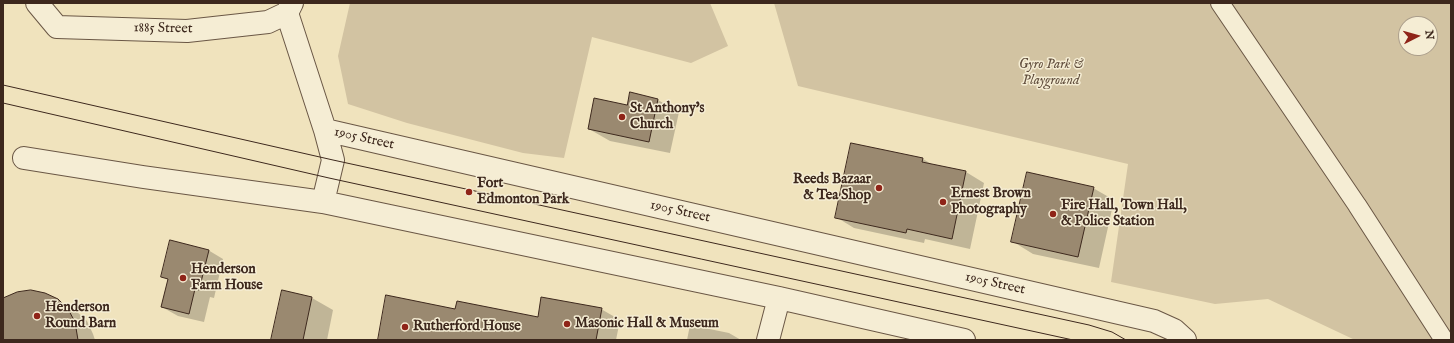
<!DOCTYPE html>
<html>
<head>
<meta charset="utf-8">
<style>
	body { margin:0 }
	#map { position:relative; width:1454px; height:343px; overflow:hidden; background:#f0e3bd; font-family:"IM FELL English",serif }
	canvas { display:block }
	.frame { position:absolute; inset:0; border:4px solid #3d281d; pointer-events:none }
	.north { position:absolute; left:1398px; top:16px; width:40px; height:40px; box-sizing:border-box; background:#f5edd4; border:1px solid #ab9e8b; border-radius:50%; rotate:84deg; font-size:11px; font-weight:700; line-height:16px; text-align:center; color:#3d281d }
	.north::after { content:''; display:block; margin:auto; width:14px; height:18px; background:#8f2418; clip-path:polygon(50% 0,100% 100%,50% 72%,0 100%) }
</style>
</head>
<body>
<div id="map">
<canvas width="1454" height="343"></canvas>
<div class="frame"></div>
<div class="north">N</div>
</div>
<script>
const context = document.querySelector('canvas').getContext('2d');
context.lineJoin = 'round';
function fillPath(path, color) { context.fillStyle = color; context.fill(path, 'evenodd'); }
function stroke(path, color, width, dash) { context.strokeStyle = color; context.lineWidth = width; context.lineCap = dash ? 'butt' : 'round'; context.setLineDash(dash || []); context.stroke(path); }
function write(font, color, halo, rows, align = 'center') {
  context.font = font + ' "IM FELL English",serif'; context.lineWidth = 3; context.setLineDash([]); context.textBaseline = 'middle'; context.strokeStyle = halo; context.fillStyle = color; for (const [text, x, y, turn = 0] of rows) {
    context.save(); context.translate(x, y); context.rotate((+turn || 0) * Math.PI / 180); context.textAlign = isNaN(turn) ? turn : align; if (halo) context.strokeText(text, 0, 0); context.fillText(text, 0, 0); context.restore();
  }
}
const green = new Path2D(`
	M350 3H710L728 46 691 63 592 37 564 158 523 153 407 123 348 104 338 56Z
	M774 3H1451V340H1355L1268 299 1215 304 1111 282 1128 164 798 86ZM1406 24H1430V48H1406Z`);
const shadow = new Path2D(`
	M630 94 658 100 679 112 670 153 610 141 589 129 628 106Z
	M923 159 933 165 966 172 984 183 970 249 925 239 924 243 854 228 836 217Z
	M1093 188 1114 200 1099 268 1033 254 1012 241Z
	M208 250 223 259 214 298 210 297 204 322 178 316 162 307 169 280 162 276Z
	M312 298 333 310 327 340H272Z
	M3 300H57L77 312 87 321 93 334 95 340H3Z
	M601 309 620 320 616 340H379L456 310 538 318Z
	M690 325 729 333 741 340H687Z`);
const building = new Path2D(`
	M630 92 658 99 649 142 588 129 594 98 627 105Z
	M851 143 923 158 922 162 966 171 952 239 907 229 906 233 835 218Z
	M1027 172 1094 187 1078 257 1011 242Z
	M170 240 209 250 199 290 195 289 189 314 161 307 168 279 161 277Z
	M31 290 45 293 58 299 68 309 75 322 78 340H3V298L17 292Z
	M282 290 312 297 303 340H271Z
	M386 295 455 309 457 301 538 317 541 297 602 308 596 340H378Z`);
const service = new Path2D(`
	M1220 3 1357 205 1444 340`);
const minor = new Path2D(`
	M37 3 57 27 187 31 268 22 287 13 292 3
	M287 13 325 130 1154 321 1174 330 1185 340
	M24 158 143 177 323 202 779 298 964 340
	M323 202 333 160 325 130
	M768 340 779 298`);
const tram = new Path2D(`
	M3 85 333 160 1089 325 1112 332 1126 340
	M3 103 329 178 1073 340`);
const markers = [
	[622,117,4,"#8f2418"],
	[879,188,4,"#8f2418"],
	[469,192,4,"#8f2418"],
	[943,202,4,"#8f2418"],
	[1053,214,4,"#8f2418"],
	[183,278,4,"#8f2418"],
	[37,316,4,"#8f2418"],
	[567,324,4,"#8f2418"],
	[405,327,4,"#8f2418"]
];
const streetNames = [
	["1885 Street",163,29,1],
	["1905 Street",364,139,13],
	["1905 Street",680,212,13],
	["1905 Street",995,284,13]
];
const parkNames = [
	["Gyro Park &",1051,65],
	["Playground",1051,81]
];
const poiNames = [
	["St Anthony's",630,109],
	["Church",630,125],
	["Reeds Bazaar",871,180,"right"],
	["& Tea Shop",871,196,"right"],
	["Fort",477,184],
	["Edmonton Park",477,200],
	["Ernest Brown",951,194],
	["Photography",951,210],
	["Fire Hall, Town Hall,",1061,206],
	["& Police Station",1061,222],
	["Henderson",191,270],
	["Farm House",191,286],
	["Henderson",45,308],
	["Round Barn",45,324],
	["Masonic Hall & Museum",575,324],
	["Rutherford House",413,327]
];
fillPath(green, '#d2c3a2');
fillPath(shadow, '#0003');
fillPath(building, '#9a8970');
stroke(building, '#3d281d', 1);
stroke(service, '#6a5745', 20);
stroke(minor, '#6a5745', 24);
stroke(service, '#f5edd4', 18);
stroke(minor, '#f5edd4', 22);
stroke(tram, '#3d281d', 1);
for (const [x, y, r, color] of markers) { const dot = new Path2D(); dot.arc(x, y, r, 0, 2 * Math.PI); context.fillStyle = color; context.fill(dot); stroke(dot, '#f5edd4', 1.5); }
write('14px', '#3d281d', '#f5edd4', streetNames);
write('italic 14px', '#624f3e', '#f5edd4', parkNames);
write('bold 14px', '#3d281d', '#f5edd4', poiNames, 'left');
</script>
</body>
</html>
